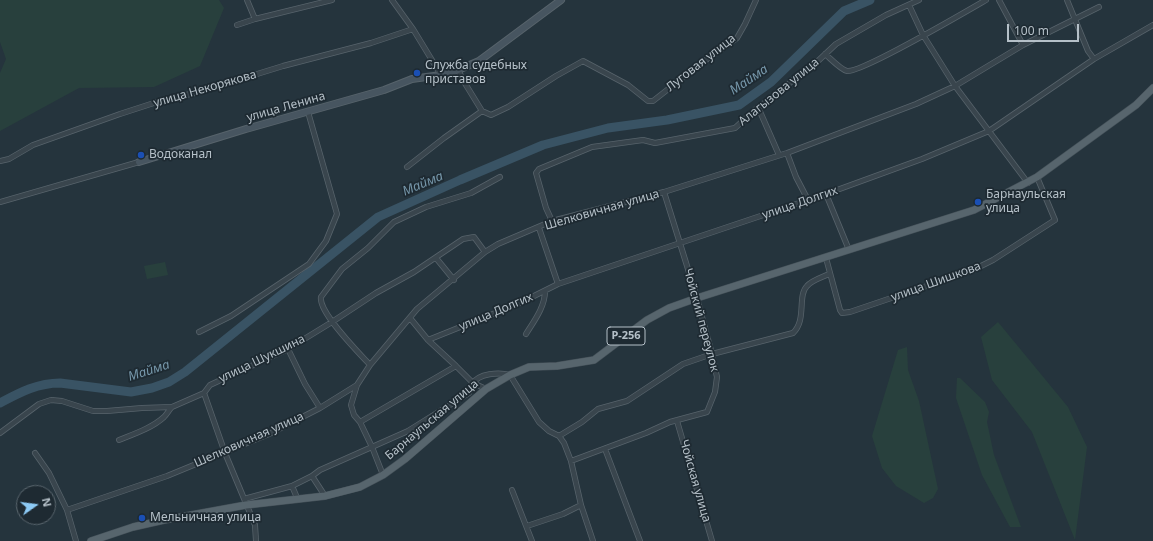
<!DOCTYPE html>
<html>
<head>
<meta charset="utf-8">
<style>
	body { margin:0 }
	#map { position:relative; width:1153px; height:541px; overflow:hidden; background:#25343d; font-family:"Noto Sans",sans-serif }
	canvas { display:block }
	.north { position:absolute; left:16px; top:485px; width:40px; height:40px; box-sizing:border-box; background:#1e2a32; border:1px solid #5a666e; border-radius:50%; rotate:76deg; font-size:11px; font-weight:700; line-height:16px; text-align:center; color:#b5c0c8 }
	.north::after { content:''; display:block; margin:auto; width:14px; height:18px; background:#8dcaf5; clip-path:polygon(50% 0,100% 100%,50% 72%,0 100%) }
	.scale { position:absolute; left:1007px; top:24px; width:72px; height:18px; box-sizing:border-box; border:2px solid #b5c0c8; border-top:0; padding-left:5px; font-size:12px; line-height:14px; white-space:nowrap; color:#b5c0c8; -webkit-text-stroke:3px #1e2a32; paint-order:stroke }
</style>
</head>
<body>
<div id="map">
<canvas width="1153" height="541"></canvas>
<div class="north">N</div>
<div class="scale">100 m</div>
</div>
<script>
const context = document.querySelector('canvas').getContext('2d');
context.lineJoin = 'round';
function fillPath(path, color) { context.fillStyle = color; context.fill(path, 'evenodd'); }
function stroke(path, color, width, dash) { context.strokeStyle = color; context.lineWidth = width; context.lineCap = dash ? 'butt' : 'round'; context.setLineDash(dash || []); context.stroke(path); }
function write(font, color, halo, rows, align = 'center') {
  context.font = font + ' "Noto Sans",sans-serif'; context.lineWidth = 3.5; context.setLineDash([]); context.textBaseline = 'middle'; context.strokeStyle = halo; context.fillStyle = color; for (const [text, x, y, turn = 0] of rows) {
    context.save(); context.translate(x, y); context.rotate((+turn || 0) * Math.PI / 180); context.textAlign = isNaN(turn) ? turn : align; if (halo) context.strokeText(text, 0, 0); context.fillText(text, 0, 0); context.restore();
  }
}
const green = new Path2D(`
	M0 0H219L224 8 200 66 154 87 79 88 0 131V73L6 59 0 42Z
	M165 262 168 275 147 279 144 266Z
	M998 322 1068 407 1087 447 1075 540 1032 432 992 380 981 337Z
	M907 347 908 370 919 401 938 489 933 498 924 503 896 486 882 468 872 436 898 350Z
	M957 378H960L985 402 989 412 987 422 994 455 1021 527H1010L982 475 956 398Z`);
const river = new Path2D(`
	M0 403C19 393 37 383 60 383L131 392 152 388 169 382 185 372 378 217 460 180 543 145 608 128 667 120 739 105 771 82 844 11 870 0`);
const street = new Path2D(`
	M247 0 255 19
	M392 0 413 29 441 75
	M999 0 1023 45
	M1067 0 1088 51 1094 59
	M909 5 923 35 955 86 1028 183
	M237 25 255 19 332 0
	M825 54C830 58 841 70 847 71 861 73 967 11 986 0
	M458 70 466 85 482 111 491 115 508 107 556 76 583 61 628 85 648 101H653L699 65 737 38 745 24 756 0
	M758 107 779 155
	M787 153 796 177 808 200
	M0 161 9 159 33 145 120 114 160 101 199 92 283 66 371 43 413 29
	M407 167 444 138 482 111
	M826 194 849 250
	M0 202 139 162
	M552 221 546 208 536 173 539 169 592 147 643 140 655 143 735 128 758 107 777 95 796 77 819 60 836 44 886 15 919 0
	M539 228 558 284
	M436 258 454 280
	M826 258 840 310 842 313 850 312 971 271 993 260 1055 220 1037 177
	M410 318 428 340 456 366 473 383 486 389
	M199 332 231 316 309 264 326 241 337 214 308 112
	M526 334C534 321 545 307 545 291
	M428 340 520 303 558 284 826 194 922 159 989 131 1094 59 1153 25
	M288 349 305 384 320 408
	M370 365C359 353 318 312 321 297L342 269 368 248 394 222 426 207 471 193 500 177
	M357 385 351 405 354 415 360 422 372 447 383 475
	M204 393 225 453 255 525 256 541
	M677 421 712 541
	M360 422 456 366
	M0 433 39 404 51 400 62 401 93 411H107L142 408 172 407 204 393 210 385 288 349 332 322 376 293 414 272 463 239 474 237 485 252
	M559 436 582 422 598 409 627 401 683 364 712 354 793 333C807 320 797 296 807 286 812 280 823 277 829 274
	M119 440C134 434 152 428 164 417 167 414 169 410 172 407
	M605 449 640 541
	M35 453 49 473 67 510
	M571 461 646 433 670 422 707 412 715 392 717 377 712 354 697 298 664 192
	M312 476 325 496
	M512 490 532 541
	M244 499 292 486
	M298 500 292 486 312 476 320 470 408 431 469 393C470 391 471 387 472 384 479 373 499 372 510 375L539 422 549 431 559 436 564 443 571 461 581 505 593 541
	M527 526 563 514 581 505
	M76 541 67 510 167 476 269 434 320 408 357 385 370 365 417 309 485 252 498 244 552 221 664 192 787 153 916 104 955 86 1023 45 1099 7`);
const secondary = new Path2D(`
	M139 162 246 129 384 90 412 79 441 75 458 70 479 61 561 0`);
const primary = new Path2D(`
	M91 541 133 527 164 520 246 505 325 496 360 487 383 475 405 459 486 389 510 375 529 367 557 366 594 360 647 320 669 308 697 298 974 210 1037 177 1136 105 1153 88`);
const markers = [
	[417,73,4,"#1a4fb4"],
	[141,155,4,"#1a4fb4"],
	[978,202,4,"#1a4fb4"],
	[142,518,4,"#1a4fb4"]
];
const shields = [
	[626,336,38]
];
const shieldNames = [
	["Р-256",626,336]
];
const streetNames = [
	["Луговая улица",701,63,-38],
	["улица Некорякова",205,89,-16],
	["Алагызова улица",779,92,-39],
	["улица Ленина",286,107,-16],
	["улица Долгих",800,203,-19],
	["Шелковичная улица",602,210,-16],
	["улица Шишкова",936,282,-20],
	["улица Долгих",496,312,-23],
	["Чойский переулок",701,320,75],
	["улица Шукшина",262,359,-26],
	["Барнаульская улица",432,420,-40],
	["Шелковичная улица",249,440,-24],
	["Чойская улица",695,481,74]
];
const poiNames = [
	["Служба судебных",425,66],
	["приставов",425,80],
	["Водоканал",149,155],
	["Барнаульская",986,195],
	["улица",986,209],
	["Мельничная улица",150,518]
];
const waterNames = [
	["Майма",749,80,-34],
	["Майма",423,184,-23],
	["Майма",149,371,-18]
];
fillPath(green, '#28403d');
stroke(river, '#395364', 9);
stroke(street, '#57636b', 6);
stroke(secondary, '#57636b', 8);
stroke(primary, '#455159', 8);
stroke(street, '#39454d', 4.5);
stroke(secondary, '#475560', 6);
stroke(primary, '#57656d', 7);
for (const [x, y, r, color] of markers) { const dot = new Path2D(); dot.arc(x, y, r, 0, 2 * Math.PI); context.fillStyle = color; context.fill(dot); stroke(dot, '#1e2a32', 1.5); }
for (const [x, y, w] of shields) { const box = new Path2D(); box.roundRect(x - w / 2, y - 9, w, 18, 3); context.fillStyle = '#1e2a32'; context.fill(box); stroke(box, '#b5c0c8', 1); }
write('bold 11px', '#b5c0c8', null, shieldNames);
write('12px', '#b5c0c8', '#1e2a32', streetNames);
write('12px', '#b5c0c8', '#1e2a32', poiNames, 'left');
write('italic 13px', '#7697aa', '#1e2a32', waterNames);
</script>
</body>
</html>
